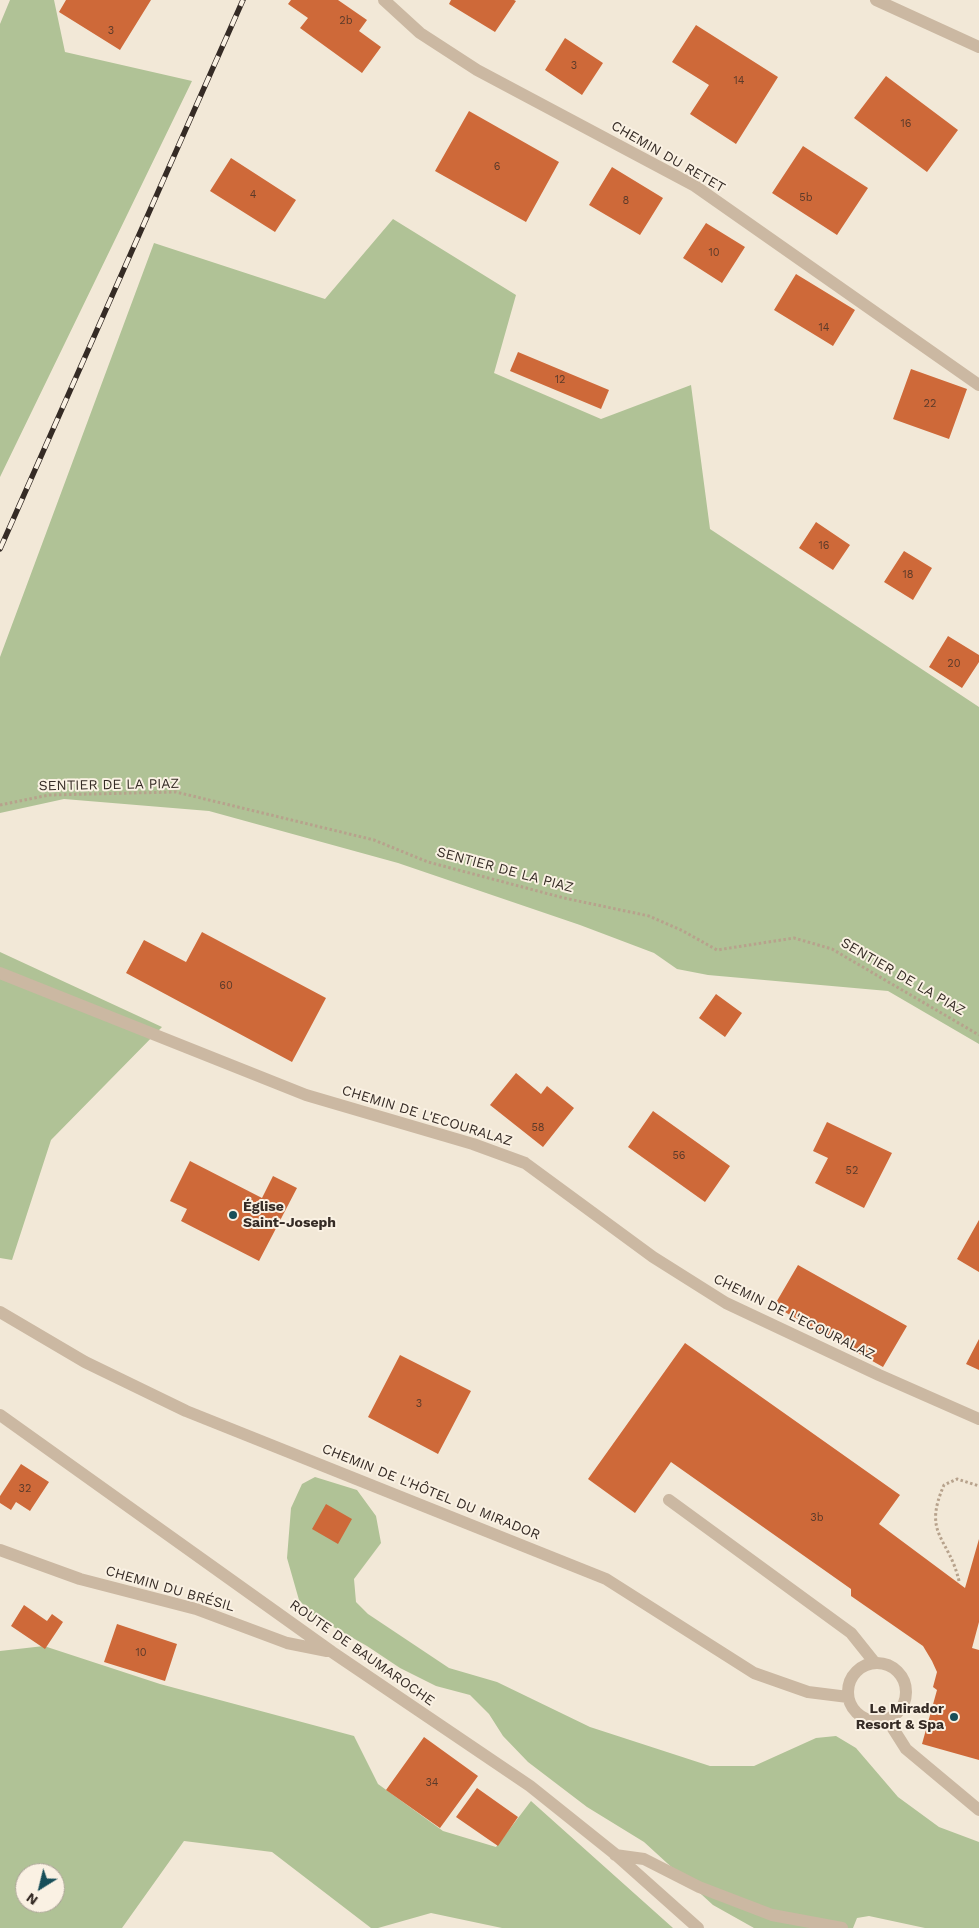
<!DOCTYPE html>
<html>
<head>
<meta charset="utf-8">
<style>
	body { margin:0 }
	#map { position:relative; width:979px; height:1928px; overflow:hidden; background:#f2e8d7; font-family:"Work Sans",sans-serif }
	canvas { display:block }
	.north { position:absolute; left:15px; top:1863px; width:50px; height:50px; box-sizing:border-box; background:#faf1e3; border:1px solid #aba297; border-radius:50%; rotate:216deg; font-size:14px; font-weight:700; line-height:20px; text-align:center; color:#352b25 }
	.north::after { content:''; display:block; margin:auto; width:18px; height:22px; background:#184f59; clip-path:polygon(50% 0,100% 100%,50% 72%,0 100%) }
</style>
</head>
<body>
<div id="map">
<canvas width="979" height="1928"></canvas>
<div class="north">N</div>
</div>
<script>
const context = document.querySelector('canvas').getContext('2d');
context.lineJoin = 'round';
function fillPath(path, color) { context.fillStyle = color; context.fill(path, 'evenodd'); }
function stroke(path, color, width, dash) { context.strokeStyle = color; context.lineWidth = width; context.lineCap = dash ? 'butt' : 'round'; context.setLineDash(dash || []); context.stroke(path); }
function write(font, color, halo, rows, align = 'center') {
  context.font = font + ' "Work Sans",sans-serif'; context.lineWidth = 4; context.setLineDash([]); context.textBaseline = 'middle'; context.strokeStyle = halo; context.fillStyle = color; for (const [text, x, y, turn = 0] of rows) {
    context.save(); context.translate(x, y); context.rotate((+turn || 0) * Math.PI / 180); context.textAlign = isNaN(turn) ? turn : align; if (halo) context.strokeText(text, 0, 0); context.fillText(text, 0, 0); context.restore();
  }
}
const green = new Path2D(`
	M10 0H54L65 52 192 81 0 477V24Z
	M393 219 516 295 494 373 601 419 691 385 710 529 979 707V1044L888 991 708 975 677 969 654 953 580 925 398 863 209 811 64 799 0 813V657L154 243 325 299Z
	M0 952 162 1027 51 1140 12 1260 0 1258Z
	M315 1477 357 1490 376 1516 381 1543 354 1579 356 1602 368 1614 449 1668 497 1682 590 1727 710 1766H754L816 1738 836 1736 856 1748 898 1797 939 1827 979 1842V1928H925L869 1916 857 1918 853 1928H754L713 1905 644 1842 587 1807 528 1762 503 1736 489 1714 470 1695 436 1686 400 1668 367 1646 314 1616 299 1600 287 1558 291 1508 302 1484Z
	M44 1646 160 1684 354 1736 378 1784 443 1831 496 1847 531 1801 673 1928H502L431 1913 378 1928H371L272 1852 184 1841 122 1928H0V1651ZM25 1873H55V1903H25Z`);
const building = new Path2D(`
	M66 0H151L120 50 59 12Z
	M291 0H338L367 20 359 31 381 47 362 73 300 28 308 18 288 4Z
	M451 0H514L516 1 495 32 449 4Z
	M696 25 778 77 736 144 690 114 709 85 672 62Z
	M565 38 603 63 582 95 545 70Z
	M886 76 958 130 927 172 854 118Z
	M469 111 559 162 526 222 435 171Z
	M803 146 868 188 837 235 772 193Z
	M231 158 296 200 275 232 210 191Z
	M612 167 663 198 640 235 589 205Z
	M706 223 745 247 722 283 683 258Z
	M796 274 855 310 833 346 774 310Z
	M518 352 609 390 601 409 510 371Z
	M911 369 967 389 949 439 893 419Z
	M816 522 850 545 833 570 799 548Z
	M904 551 932 568 913 600 884 582Z
	M948 636 979 655V662L962 688 929 667Z
	M202 932 326 998 292 1062 126 973 144 940 186 962Z
	M716 994 742 1013 725 1037 699 1018Z
	M516 1073 541 1094 547 1086 574 1108 543 1147 490 1105Z
	M653 1111 730 1166 705 1202 628 1147Z
	M827 1122 892 1153 864 1208 815 1183 828 1158 813 1151Z
	M190 1161 262 1198 273 1176 297 1188 259 1261 181 1221 187 1209 170 1201Z
	M979 1220V1272L957 1259Z
	M798 1265 907 1326 883 1367 774 1306Z
	M979 1339V1370L966 1364Z
	M685 1343 900 1495 879 1524 965 1588 979 1539V1622L972 1648 979 1650V1760L922 1744 937 1690 933 1687 937 1672 932 1661 923 1646 851 1596V1589L671 1462 635 1513 588 1479Z
	M400 1355 471 1391 438 1454 368 1417Z
	M21 1464 49 1482 30 1511 16 1502 11 1510 0 1503V1496Z
	M326 1504 352 1519 338 1544 312 1529Z
	M24 1605 47 1621 52 1614 63 1622 45 1649 11 1626Z
	M117 1624 177 1644 165 1681 104 1662Z
	M424 1737 478 1776 440 1828 386 1790Z
	M477 1788 518 1817 498 1846 456 1817Z`);
const path = new Path2D(`
	M0 805 49 795 176 792 374 840 428 862 564 898 649 916 683 931 717 950 794 938 832 949 979 1035
	M959 1581C949 1537 922 1535 944 1485L957 1479 979 1486`);
const service = new Path2D(`
	M669 1500 851 1633 875 1663`);
const minor = new Path2D(`
	M384 0 420 33 477 70 695 186 979 385
	M876 0 979 47
	M0 973 306 1095 473 1144 525 1163 653 1257 726 1303 879 1375 979 1419
	M0 1312 85 1362 186 1411 606 1579 754 1673 808 1692 848 1697
	M0 1415 332 1652 530 1786 615 1854 698 1928
	M0 1550 80 1579 196 1609 287 1643 327 1651
	M848 1692a29 29 0 1 1 58 0a29 29 0 1 1-58 0Z
	M887 1719 906 1749 979 1810
	M615 1855 644 1859 699 1887 772 1915 842 1928`);
const rail = new Path2D(`
	M0 549 243 0`);
const markers = [
	[233,1215,5,"#184f59"],
	[954,1717,5,"#184f59"]
];
const numberNames = [
	["2b",346,21],
	["3",111,31],
	["3",574,66],
	["14",739,81],
	["16",906,124],
	["6",497,167],
	["4",253,195],
	["5b",806,198],
	["8",626,201],
	["10",714,253],
	["14",824,328],
	["12",560,380],
	["22",930,404],
	["16",824,546],
	["18",908,575],
	["20",954,664],
	["60",226,986],
	["58",538,1128],
	["56",679,1156],
	["52",852,1171],
	["3",419,1404],
	["32",25,1489],
	["3b",817,1518],
	["10",141,1653],
	["34",432,1783]
];
const streetNames = [
	["CHEMIN DU RETET",668,157,30],
	["SENTIER DE LA PIAZ",109,785,-1],
	["SENTIER DE LA PIAZ",505,870,15],
	["SENTIER DE LA PIAZ",903,977,30],
	["CHEMIN DE L'ECOURALAZ",427,1116,17],
	["CHEMIN DE L'ECOURALAZ",794,1317,26],
	["CHEMIN DE L'HÔTEL DU MIRADOR",431,1492,22],
	["CHEMIN DU BRÉSIL",170,1589,16],
	["ROUTE DE BAUMAROCHE",362,1653,35]
];
const poiNames = [
	["Église",243,1207],
	["Saint-Joseph",243,1223],
	["Le Mirador",944,1709,"right"],
	["Resort & Spa",944,1725,"right"]
];
fillPath(green, '#b0c296');
fillPath(building, '#ce6939');
stroke(path, '#b7a28c', 3, [2.5, 2.5]);
stroke(service, '#cbb8a2', 12);
stroke(minor, '#cbb8a2', 12);
stroke(rail, '#352b25', 5.5);
stroke(rail, '#faf1e3', 4, [11]);
for (const [x, y, r, color] of markers) { const dot = new Path2D(); dot.arc(x, y, r, 0, 2 * Math.PI); context.fillStyle = color; context.fill(dot); stroke(dot, '#faf1e3', 2); }
write('11px', '#5b3a2a', null, numberNames);
write('14px', '#352b25', '#faf1e3', streetNames);
write('bold 14px', '#352b25', '#faf1e3', poiNames, 'left');
</script>
</body>
</html>
